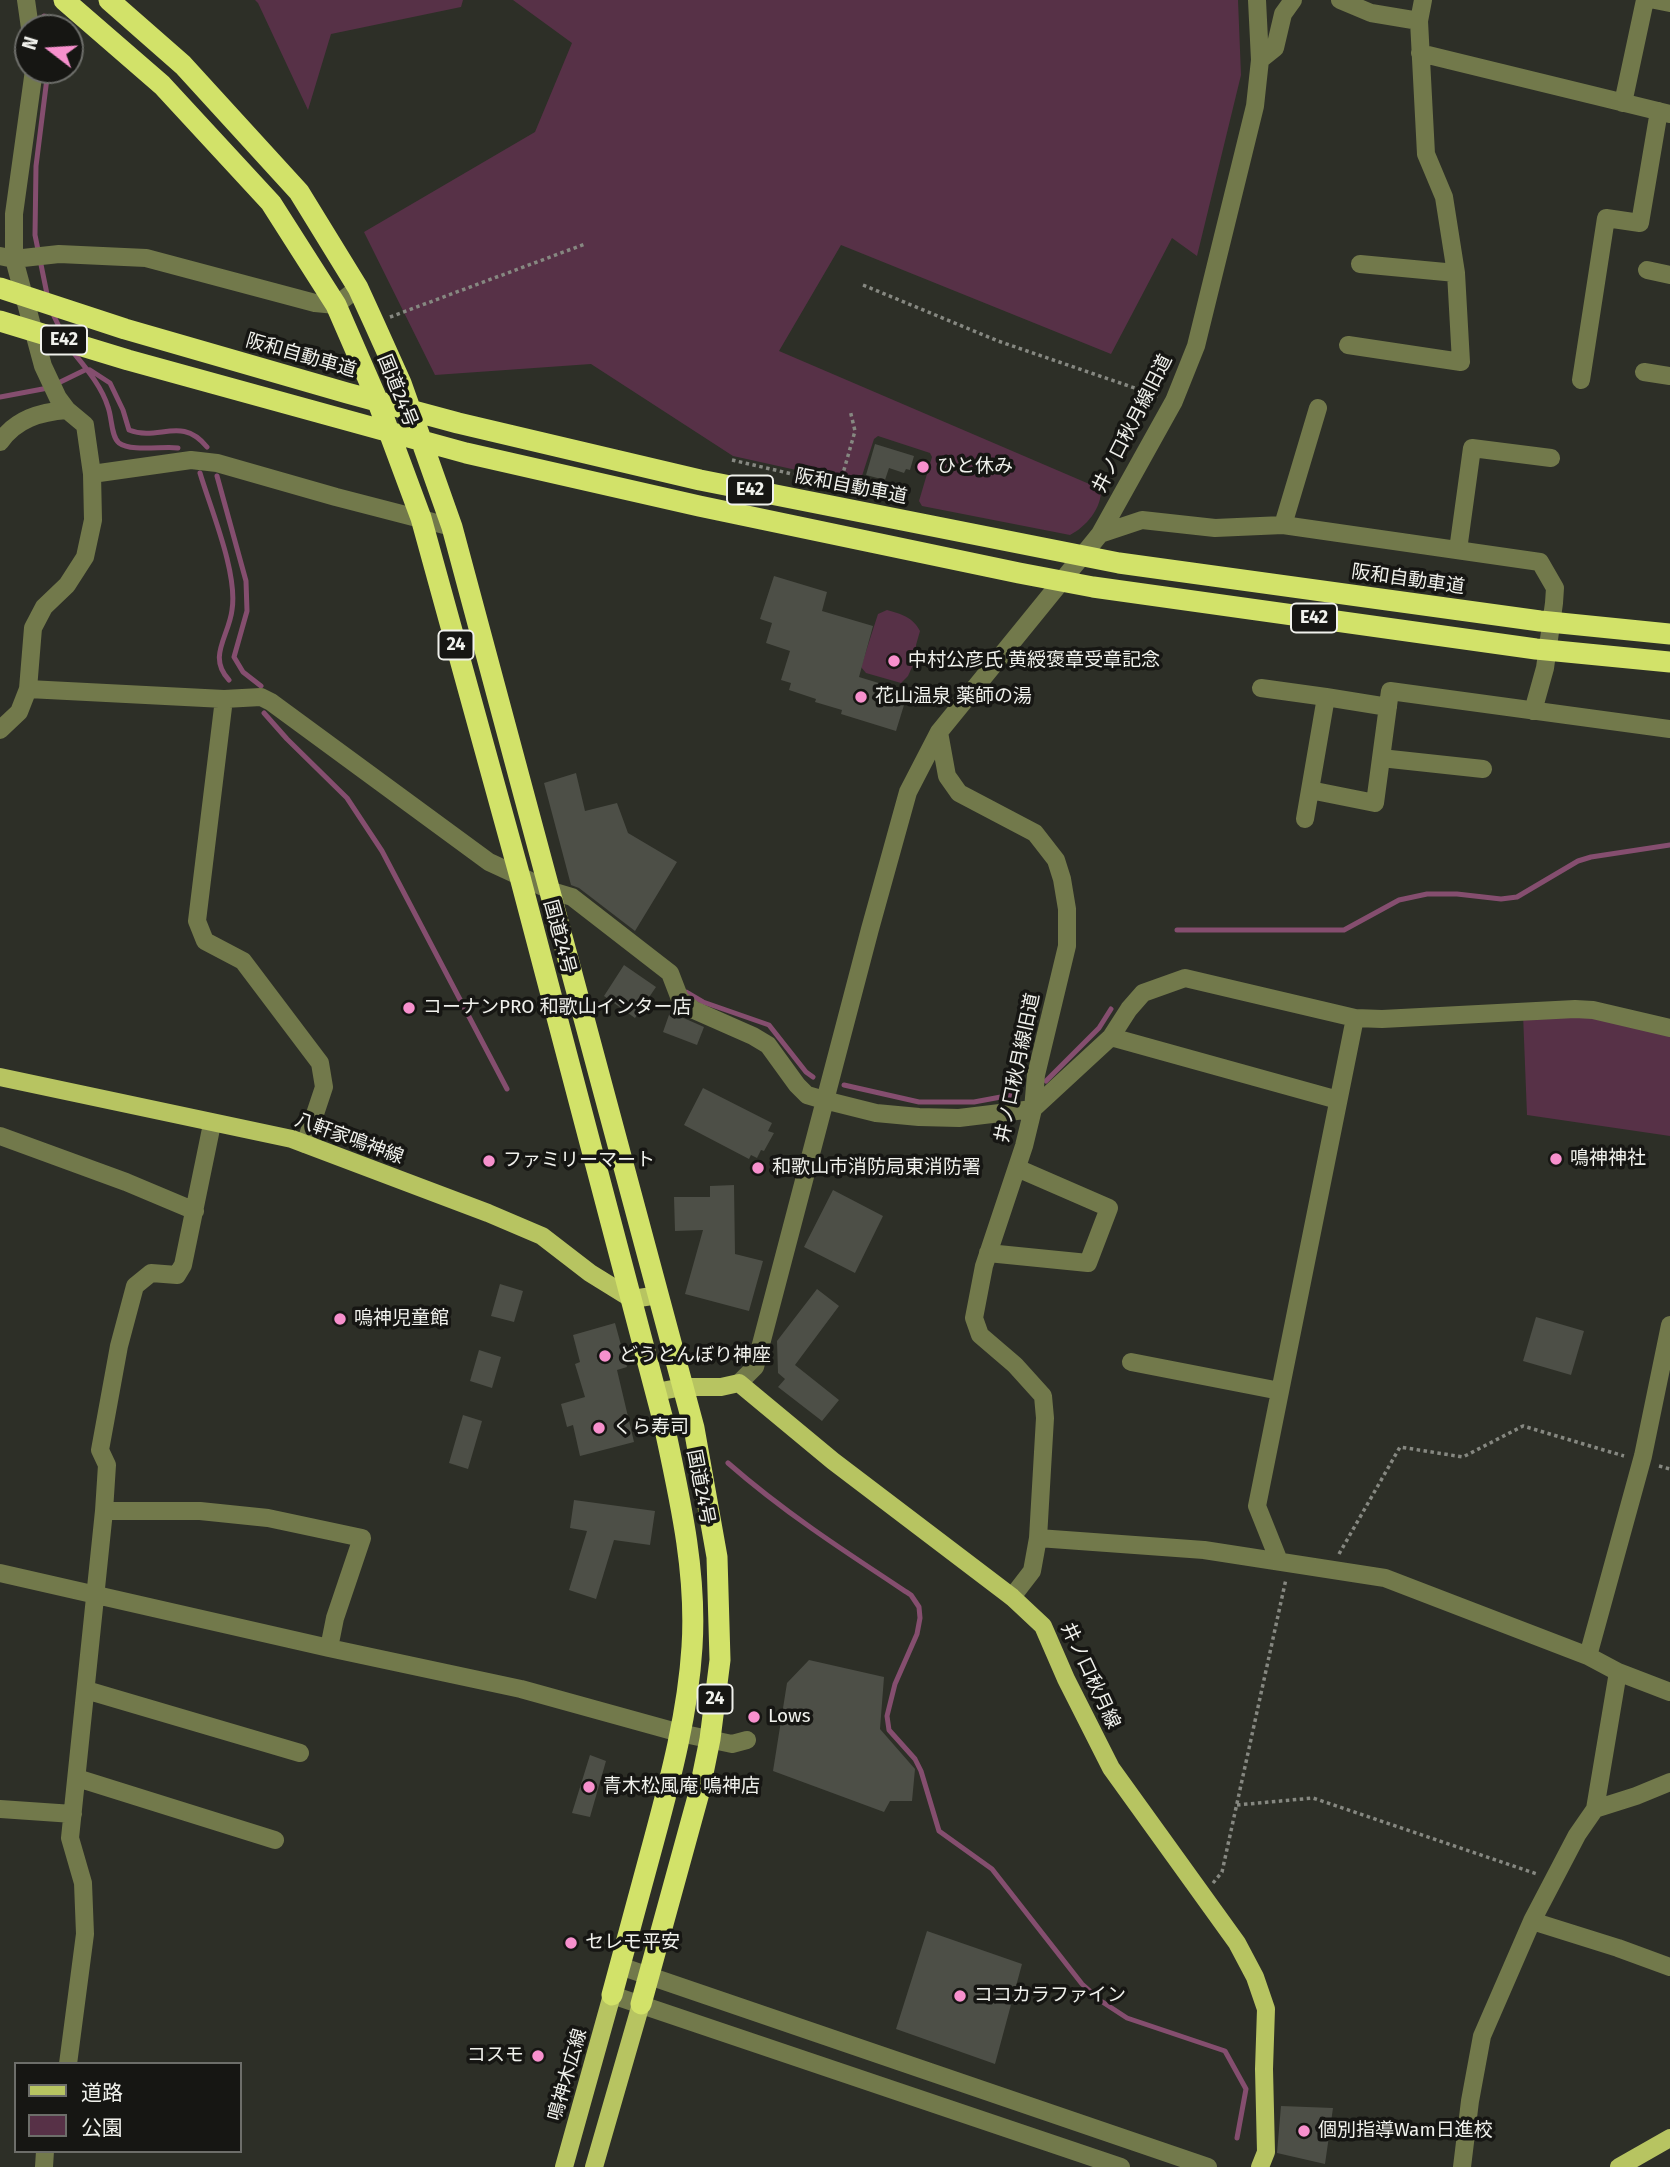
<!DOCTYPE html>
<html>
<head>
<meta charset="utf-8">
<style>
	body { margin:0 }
	#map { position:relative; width:1670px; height:2167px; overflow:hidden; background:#2d2f27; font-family:"Fira Sans","Noto Sans JP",sans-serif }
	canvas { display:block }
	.legend { position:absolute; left:14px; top:2062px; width:228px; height:91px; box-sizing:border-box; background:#161613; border:2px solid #6d6e6a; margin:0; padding:9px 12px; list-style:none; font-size:21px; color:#f0f1ec }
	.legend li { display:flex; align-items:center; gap:14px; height:35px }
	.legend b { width:35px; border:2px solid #6d6e6a }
	.north { position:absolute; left:14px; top:14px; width:70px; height:70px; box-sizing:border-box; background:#161613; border:2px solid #6d6e6a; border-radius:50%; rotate:287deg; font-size:19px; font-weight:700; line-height:28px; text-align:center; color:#f0f1ec }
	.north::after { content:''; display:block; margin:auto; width:24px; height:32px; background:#f790cd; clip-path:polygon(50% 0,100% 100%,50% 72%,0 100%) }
</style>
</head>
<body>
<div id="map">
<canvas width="1670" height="2167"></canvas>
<ul class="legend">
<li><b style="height:9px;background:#b7c461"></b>道路</li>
<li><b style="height:19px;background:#573147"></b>公園</li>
</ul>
<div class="north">N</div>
</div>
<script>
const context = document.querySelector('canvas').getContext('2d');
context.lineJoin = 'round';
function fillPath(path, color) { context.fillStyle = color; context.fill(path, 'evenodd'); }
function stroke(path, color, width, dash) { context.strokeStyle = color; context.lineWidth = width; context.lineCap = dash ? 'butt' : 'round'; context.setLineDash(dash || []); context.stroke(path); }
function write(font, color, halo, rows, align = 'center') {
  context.font = font + ' "Fira Sans","Noto Sans JP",sans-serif'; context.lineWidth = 7; context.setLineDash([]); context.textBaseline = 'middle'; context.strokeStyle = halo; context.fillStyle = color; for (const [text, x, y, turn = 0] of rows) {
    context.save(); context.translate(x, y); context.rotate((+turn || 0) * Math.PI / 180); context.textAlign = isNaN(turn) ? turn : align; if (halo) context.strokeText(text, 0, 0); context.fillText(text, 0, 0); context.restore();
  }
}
const green = new Path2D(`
	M255 0H463L461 7 331 34 308 110 258 3Z
	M513 0H1238L1241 75 1197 256 1172 238 1111 354 841 245 779 351 1101 489C1102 508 1086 527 1070 535L922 506 919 501 932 457 930 453 878 436 874 439 860 482 855 483 733 456 591 364 435 375 364 232 535 132 572 43Z
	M887 610C901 614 913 617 920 631L916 645 917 656 908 676 901 683 866 673 861 667 878 614Z
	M1581 1011 1670 1031V1136L1527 1115 1523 1014Z`);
const stream = new Path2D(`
	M44 16 45 28
	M48 70 36 166 35 235 48 299
	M52 312 63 335
	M73 352C86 368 102 387 108 407 112 417 111 437 119 443 131 452 163 446 178 448
	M90 370 110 383 123 410 129 430C159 442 181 415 207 447
	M0 397 48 388 87 369
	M200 473C211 510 238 573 232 610 229 636 207 657 229 680
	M217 476 246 581 247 611 234 657 243 672 261 686
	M264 713 287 739 347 798 382 851 507 1089
	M1177 930H1344L1399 900 1427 894H1457L1501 899 1517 897 1578 861 1591 857 1670 845
	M686 992 703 1002 769 1025 806 1072 813 1077
	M1046 1081 1099 1028 1111 1009
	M844 1085 919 1102H974L1017 1094
	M728 1463C785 1513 847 1553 911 1595L919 1607 920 1618 917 1634 895 1684 887 1716 889 1730 915 1759 921 1771 939 1831 992 1869 1082 1984 1101 2001 1127 2018 1225 2051 1246 2089 1237 2138`);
const building = new Path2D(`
	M875 444 914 456 910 470 906 469 904 473 889 468 885 480 866 475Z
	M774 576 827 592 822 611 873 626 859 677 908 692 896 731 841 714 842 710 815 702 816 699 789 690 791 683 781 680 790 651 766 643 772 623 760 619Z
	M576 773 585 811 617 803 628 833 677 862 635 931 579 888 571 885 544 783Z
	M624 965 656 987 635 1018 604 996Z
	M670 1012 704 1027 697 1045 663 1032Z
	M703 1088 772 1123 768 1131 774 1133 764 1151 761 1150 757 1158 751 1155 749 1159 684 1125Z
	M734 1185 735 1254 763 1261 749 1311 685 1294 703 1230 675 1231 674 1197H710V1186Z
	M833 1190 883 1216 855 1273 804 1247Z
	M500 1284 523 1291 514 1322 491 1316Z
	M817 1289 839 1306 795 1365 839 1400 822 1421 778 1387 785 1379 778 1373 777 1341Z
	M1536 1317 1584 1331 1571 1375 1523 1361Z
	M615 1323 627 1367 617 1370 634 1442 580 1456 573 1425 567 1427 561 1404 585 1397 575 1364 580 1362 573 1335Z
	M479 1350 501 1357 492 1388 470 1381Z
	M463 1415 482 1421 468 1469 449 1463Z
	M574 1500 655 1511 650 1545 614 1540 596 1599 569 1590 587 1531 570 1528Z
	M809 1660 884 1677 880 1729 915 1769 912 1801H890L884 1812 773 1771 787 1683Z
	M590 1755 606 1761 590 1817 572 1813Z
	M927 1931 1022 1964 995 2064 896 2029Z
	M1281 2106 1333 2108 1325 2164 1277 2153Z`);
const path = new Path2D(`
	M863 285 998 341 1158 396
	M390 317 585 244
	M732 460 865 491
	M840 484 855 431 850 410
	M1659 1466 1670 1469
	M1339 1554 1400 1447 1463 1457 1523 1426 1624 1456
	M1237 1805 1313 1798 1537 1874
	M1213 1883 1222 1872 1286 1579`);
const minor = new Path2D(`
	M26 0 30 28
	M1340 0 1371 13 1419 21
	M1655 0 1670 3
	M1420 53 1670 114
	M1260 60 1275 48 1283 14 1293 0
	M1623 103 1645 0
	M0 256 14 259 59 254 146 258 315 303 336 305 358 288
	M1360 264 1456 273
	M1647 270 1670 275
	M1348 345 1461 362 1456 273 1444 197 1426 154 1419 21 1423 0
	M1644 372 1670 376
	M1581 380 1606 218 1640 223 1659 111
	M0 442C16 419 40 412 67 410
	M92 474 191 460 217 463 336 497 452 527
	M1283 525 1318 408
	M1100 534 1142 520 1215 528 1283 525 1540 562 1555 588 1554 603 1545 668 1533 711
	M1458 550 1472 448 1551 458
	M1261 688 1326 697
	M28 689 224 699 261 697 271 702 489 862 552 891 572 897 670 973 680 999 694 1010 753 1036 768 1045 797 1085 807 1095 824 1100 876 1113 919 1117 959 1118 1033 1109 1111 1037 1129 1009 1143 993 1185 978 1355 1018 1382 1019 1575 1009 1593 1010 1670 1028
	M224 699 197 921 205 941 243 961 320 1063 324 1087 305 1144
	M1388 707 1326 697 1310 790 1375 803 1390 691 1670 729
	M0 730 19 712 28 689 33 628 44 607 67 585 85 557 93 520 92 474 85 425 67 410 58 398 43 366 14 259V214L34 70
	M939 732 947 776 959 793 1035 833 1056 860 1062 879 1067 909V946L1036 1075 1033 1109 1024 1146 984 1266 974 1318 980 1335 1015 1365 1043 1396 1045 1418 1038 1538 1032 1571 1012 1597
	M1381 758 1483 769
	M1305 819 1310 790
	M1111 1037 1338 1100
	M0 1136 126 1182 195 1211
	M988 1253 1088 1263 1109 1208 1017 1168
	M1131 1362 1280 1391
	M739 1383 755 1367 870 929 908 792 939 732 1100 534 1174 401 1196 346 1255 106 1260 60 1257 0
	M104 1511H200L268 1518 362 1538 335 1618 329 1648
	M1038 1538 1204 1550 1385 1578 1588 1656 1618 1672 1670 1692
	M1279 1561 1257 1506 1355 1018
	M0 1573 329 1648 521 1689 680 1733 732 1744 747 1740
	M1588 1656 1643 1456 1670 1325
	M86 1690 300 1753
	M77 1778 275 1840
	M0 1809 73 1814
	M1595 1809 1636 1796 1670 1782
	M1532 1921 1618 1948 1670 1967
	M620 1966 1208 2167
	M612 1995 1121 2167
	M68 2064 85 1934 83 1883 70 1838 104 1511 107 1465 100 1450 119 1346 135 1286 151 1273 177 1275 183 1265 212 1124
	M44 2167 45 2151
	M1462 2167 1470 2101 1482 2036 1532 1921 1577 1835 1595 1809 1618 1672`);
const major = new Path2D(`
	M0 1077 292 1139 488 1213 542 1236 590 1273 632 1299 659 1295
	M656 1392 683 1387H721L739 1383 833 1461 1012 1597 1043 1626 1066 1679 1111 1768 1237 1943 1255 1977 1266 2009 1264 2069 1266 2152 1260 2167
	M564 2167 612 1995
	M594 2167 641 2004
	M1619 2167 1670 2138`);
const highway = new Path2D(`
	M64 0 162 85 271 203 336 305 376 397 421 518 520 877 663 1420C679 1495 697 1570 692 1647 688 1712 671 1777 654 1840 640 1892 626 1943 612 1995
	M109 0 183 65 299 192 358 288 374 323 401 383 452 527 694 1428 717 1557 720 1660 710 1739 699 1793 641 2004
	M0 288 125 329 347 393 458 423 700 480 1119 563 1540 621 1670 634
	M0 321 128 360 466 453 699 506 1019 573 1093 587 1536 649 1670 662`);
const markers = [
	[923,467,7,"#f790cd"],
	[894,661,7,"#f790cd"],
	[861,697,7,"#f790cd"],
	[409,1008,7,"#f790cd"],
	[1556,1159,7,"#f790cd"],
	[489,1161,7,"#f790cd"],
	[758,1168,7,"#f790cd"],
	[340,1319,7,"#f790cd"],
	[605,1356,7,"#f790cd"],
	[599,1428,7,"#f790cd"],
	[754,1717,7,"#f790cd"],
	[589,1787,7,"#f790cd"],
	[571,1943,7,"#f790cd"],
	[960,1996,7,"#f790cd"],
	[538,2056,7,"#f790cd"],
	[1304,2131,7,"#f790cd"]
];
const shields = [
	[64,340,46],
	[750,490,46],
	[1314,618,46],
	[456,645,35],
	[715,1699,35]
];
const shieldNames = [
	["E42",64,340],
	["E42",750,490],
	["E42",1314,618],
	["24",456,645],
	["24",715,1699]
];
const streetNames = [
	["阪和自動車道",301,356,16],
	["国道24号",397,391,68],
	["井ノ口秋月線旧道",1133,424,-63],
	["阪和自動車道",851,487,11],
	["阪和自動車道",1408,580,8],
	["国道24号",559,937,75],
	["井ノ口秋月線旧道",1018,1068,-78],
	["八軒家鳴神線",349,1139,20],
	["国道24号",700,1487,79],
	["井ノ口秋月線",1090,1676,65],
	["鳴神木広線",568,2075,-74]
];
const poiNames = [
	["ひと休み",937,467],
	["中村公彦氏 黄綬褒章受章記念",908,661],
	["花山温泉 薬師の湯",875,697],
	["コーナンPRO 和歌山インター店",423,1008],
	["鳴神神社",1570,1159],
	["ファミリーマート",503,1161],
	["和歌山市消防局東消防署",772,1168],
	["嗚神児童館",354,1319],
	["どうとんぼり神座",619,1356],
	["くら寿司",613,1428],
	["Lows",768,1717],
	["青木松風庵 鳴神店",603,1787],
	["セレモ平安",585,1943],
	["ココカラファイン",974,1996],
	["コスモ",524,2056,"right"],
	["個別指導Wam日進校",1318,2131]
];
fillPath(green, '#573147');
stroke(stream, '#854e6f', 5);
fillPath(building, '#4d4f47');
stroke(path, '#868881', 3.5, [3.5, 3.5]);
stroke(minor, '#72794b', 18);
stroke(major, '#b7c461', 18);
stroke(highway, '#d2e269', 21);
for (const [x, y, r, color] of markers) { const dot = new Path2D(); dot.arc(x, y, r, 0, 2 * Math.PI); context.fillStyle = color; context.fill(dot); stroke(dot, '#161613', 2.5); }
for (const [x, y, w] of shields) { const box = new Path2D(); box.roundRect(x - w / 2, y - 14.5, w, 29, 5); context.fillStyle = '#161613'; context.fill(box); stroke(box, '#f0f1ec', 2); }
write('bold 18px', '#f0f1ec', null, shieldNames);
write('19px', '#f0f1ec', '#161613', streetNames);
write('19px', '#f0f1ec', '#161613', poiNames, 'left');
</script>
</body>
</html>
